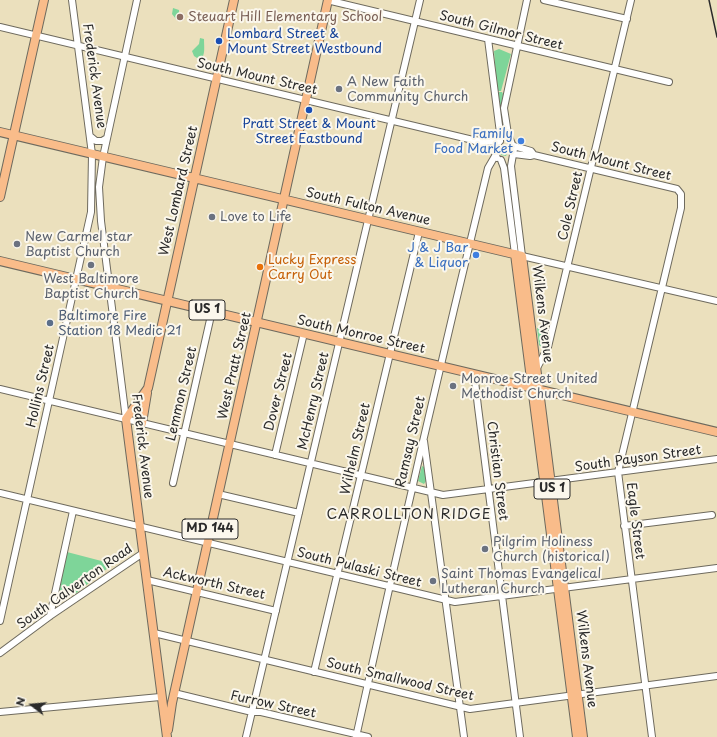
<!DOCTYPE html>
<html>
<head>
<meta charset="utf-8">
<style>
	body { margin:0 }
	#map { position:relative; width:717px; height:737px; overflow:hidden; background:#ebe0bd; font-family:"Playpen Sans",sans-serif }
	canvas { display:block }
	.north { position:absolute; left:12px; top:685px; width:40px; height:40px; -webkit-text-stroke:3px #fbf7ec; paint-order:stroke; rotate:286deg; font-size:11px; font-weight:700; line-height:16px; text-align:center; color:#2b2b2b }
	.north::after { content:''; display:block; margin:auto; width:14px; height:18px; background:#2b2b2b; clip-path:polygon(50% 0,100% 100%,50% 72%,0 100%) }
</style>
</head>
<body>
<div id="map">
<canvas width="717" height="737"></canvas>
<div class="north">N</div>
</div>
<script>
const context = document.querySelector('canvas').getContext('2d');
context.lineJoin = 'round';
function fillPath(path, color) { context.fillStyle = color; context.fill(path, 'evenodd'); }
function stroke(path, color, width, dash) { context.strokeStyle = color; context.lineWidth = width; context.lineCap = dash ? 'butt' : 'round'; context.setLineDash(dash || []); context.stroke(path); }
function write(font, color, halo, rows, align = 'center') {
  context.font = font + ' "Playpen Sans",sans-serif'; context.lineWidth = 4; context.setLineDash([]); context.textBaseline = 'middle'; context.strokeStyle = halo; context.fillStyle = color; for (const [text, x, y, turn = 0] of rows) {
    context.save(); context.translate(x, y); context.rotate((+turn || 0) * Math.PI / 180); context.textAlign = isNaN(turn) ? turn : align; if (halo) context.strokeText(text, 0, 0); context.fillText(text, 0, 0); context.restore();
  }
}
const green = new Path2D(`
	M173 8 179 10V18L176 19 172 14Z
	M200 38 204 39C204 45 205 52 203 56L197 58 194 56 192 51 199 44Z
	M499 49 511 54 501 91H497L494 51Z
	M497 92H502L503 94 502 104 506 135H502Z
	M503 146H507L509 150 506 156 501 155 499 152 500 149Z
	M537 328 546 330 542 348 539 345Z
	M422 466 424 467 426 481 424 484 418 481Z
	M67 552 113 564 75 594 58 590Z`);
const minor = new Path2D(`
	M327 0 669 82
	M527 0 504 108 508 134 514 149 511 166 522 256 717 301
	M544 0 627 19
	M0 27 473 140 497 142
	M488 39 500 133V141
	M90 136 96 141H102L107 138
	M473 140 493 151
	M514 146 531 151 534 155
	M514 154 530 156 534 155 677 189 681 194V208L618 472 652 737
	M497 158 494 148 500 141
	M501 160 504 168 515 254
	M537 368 548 347 631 0
	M477 375 475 381 478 407 520 737
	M0 389 443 495 717 459
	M126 419 101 221 99 187 103 157 137 0
	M424 441 464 737
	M275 455 304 333
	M173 483 212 311
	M0 493 455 602 717 568
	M218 494 299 513
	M624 526 712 515
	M147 580 276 611
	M50 616 73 511
	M0 621 91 212 92 154 72 0
	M154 633 470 709 717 676
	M0 653 50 616 143 553
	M314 672 419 232
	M174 693 252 712H261L368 737
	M0 712 160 697
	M246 737 420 0
	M356 737C398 547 442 357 488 168L495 156`);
const major = new Path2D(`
	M0 132 522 256 583 737
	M0 197 44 0
	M515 254 577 737
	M0 261 717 432
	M142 423 147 393
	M168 730 172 703 328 0
	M167 737 126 419 148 388 234 0`);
const rail = new Path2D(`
	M709 0 717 37`);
const markers = [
	[180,17,4,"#8d6e63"],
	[219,41,4,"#1a4fb4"],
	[339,89,4,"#6b7280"],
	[309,110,4,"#1a4fb4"],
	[521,141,4,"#3f7fe0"],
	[212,217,4,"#6b7280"],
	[17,244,4,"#6b7280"],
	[476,255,4,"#3f7fe0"],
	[91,265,4,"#6b7280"],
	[260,267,4,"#e8710a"],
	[50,323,4,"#5c6f8a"],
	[453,386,4,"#6b7280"],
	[485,549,4,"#6b7280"],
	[433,581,4,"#6b7280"]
];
const shields = [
	[207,310,36],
	[552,489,36],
	[210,529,56]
];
const shieldNames = [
	["US 1",207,310],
	["US 1",552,489],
	["MD 144",210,529]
];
const educationNames = [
	["Steuart Hill Elementary School",188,17]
];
const streetNames = [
	["South Gilmor Street",501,31,14],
	["Frederick Avenue",94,76,82],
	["South Mount Street",257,77,13],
	["South Mount Street",611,162,14],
	["West Lombard Street",179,191,-77],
	["Cole Street",571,206,-77],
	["South Fulton Avenue",368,207,13],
	["Wilkens Avenue",542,314,83],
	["South Monroe Street",361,335,13],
	["West Pratt Street",235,366,-77],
	["Hollins Street",41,386,-77],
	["Dover Street",279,392,-76],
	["Lemmon Street",182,394,-77],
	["McHenry Street",314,401,-77],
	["Ramsay Street",411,442,-77],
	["Frederick Avenue",142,446,83],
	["Wilhelm Street",356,449,-77],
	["South Payson Street",638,459,-8],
	["Christian Street",497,471,83],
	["Eagle Street",635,521,83],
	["South Pulaski Street",359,568,14],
	["Ackworth Street",214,584,13],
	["South Calverton Road",75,587,-35],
	["Wilkens Avenue",586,659,83],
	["South Smallwood Street",400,680,13],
	["Furrow Street",273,705,12]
];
const transitNames = [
	["Lombard Street &",227,34],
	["Mount Street Westbound",227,49],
	["Pratt Street & Mount",309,124,"center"],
	["Street Eastbound",309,139,"center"]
];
const worshipNames = [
	["A New Faith",347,82],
	["Community Church",347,97],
	["Love to Life",220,217],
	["New Carmel star",25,237],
	["Baptist Church",25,252],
	["West Baltimore",91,279,"center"],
	["Baptist Church",91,294,"center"],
	["Monroe Street United",461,379],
	["Methodist Church",461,394],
	["Pilgrim Holiness",493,542],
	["Church (historical)",493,557],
	["Saint Thomas Evangelical",441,574],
	["Lutheran Church",441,589]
];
const shopNames = [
	["Family",513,134],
	["Food Market",513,149],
	["J & J Bar",468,248],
	["& Liquor",468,263]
];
const foodNames = [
	["Lucky Express",268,260],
	["Carry Out",268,275]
];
const serviceNames = [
	["Baltimore Fire",58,316],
	["Station 18 Medic 21",58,331]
];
const neighbourhoodNames = [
	["CARROLLTON RIDGE",409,515]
];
fillPath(green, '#7ed599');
stroke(minor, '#6e6a5e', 8);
stroke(major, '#6e6a5e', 10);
stroke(minor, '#fff', 6);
stroke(major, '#f9bc8a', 8);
stroke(rail, '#2b2b2b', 1.5);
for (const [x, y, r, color] of markers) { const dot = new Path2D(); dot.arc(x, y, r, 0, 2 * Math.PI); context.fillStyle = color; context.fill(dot); stroke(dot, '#fbf7ec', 1.5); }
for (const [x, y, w] of shields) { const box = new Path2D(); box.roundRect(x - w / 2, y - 10, w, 20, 3); context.fillStyle = '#fbf7ec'; context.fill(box); stroke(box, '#2b2b2b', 1); }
write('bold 12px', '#2b2b2b', null, shieldNames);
write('13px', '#785e54', '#fbf7ec', educationNames, 'left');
write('13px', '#2b2b2b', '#fbf7ec', streetNames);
write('13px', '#164399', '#fbf7ec', transitNames, 'left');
write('13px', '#5b616d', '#fbf7ec', worshipNames, 'left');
write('13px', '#366cbe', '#fbf7ec', shopNames, 'right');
write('13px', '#c56008', '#fbf7ec', foodNames, 'left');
write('13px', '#4e5e75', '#fbf7ec', serviceNames, 'left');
context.letterSpacing = '1px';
write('14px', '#2b2b2b', '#fbf7ec', neighbourhoodNames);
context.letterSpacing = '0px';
</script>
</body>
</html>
